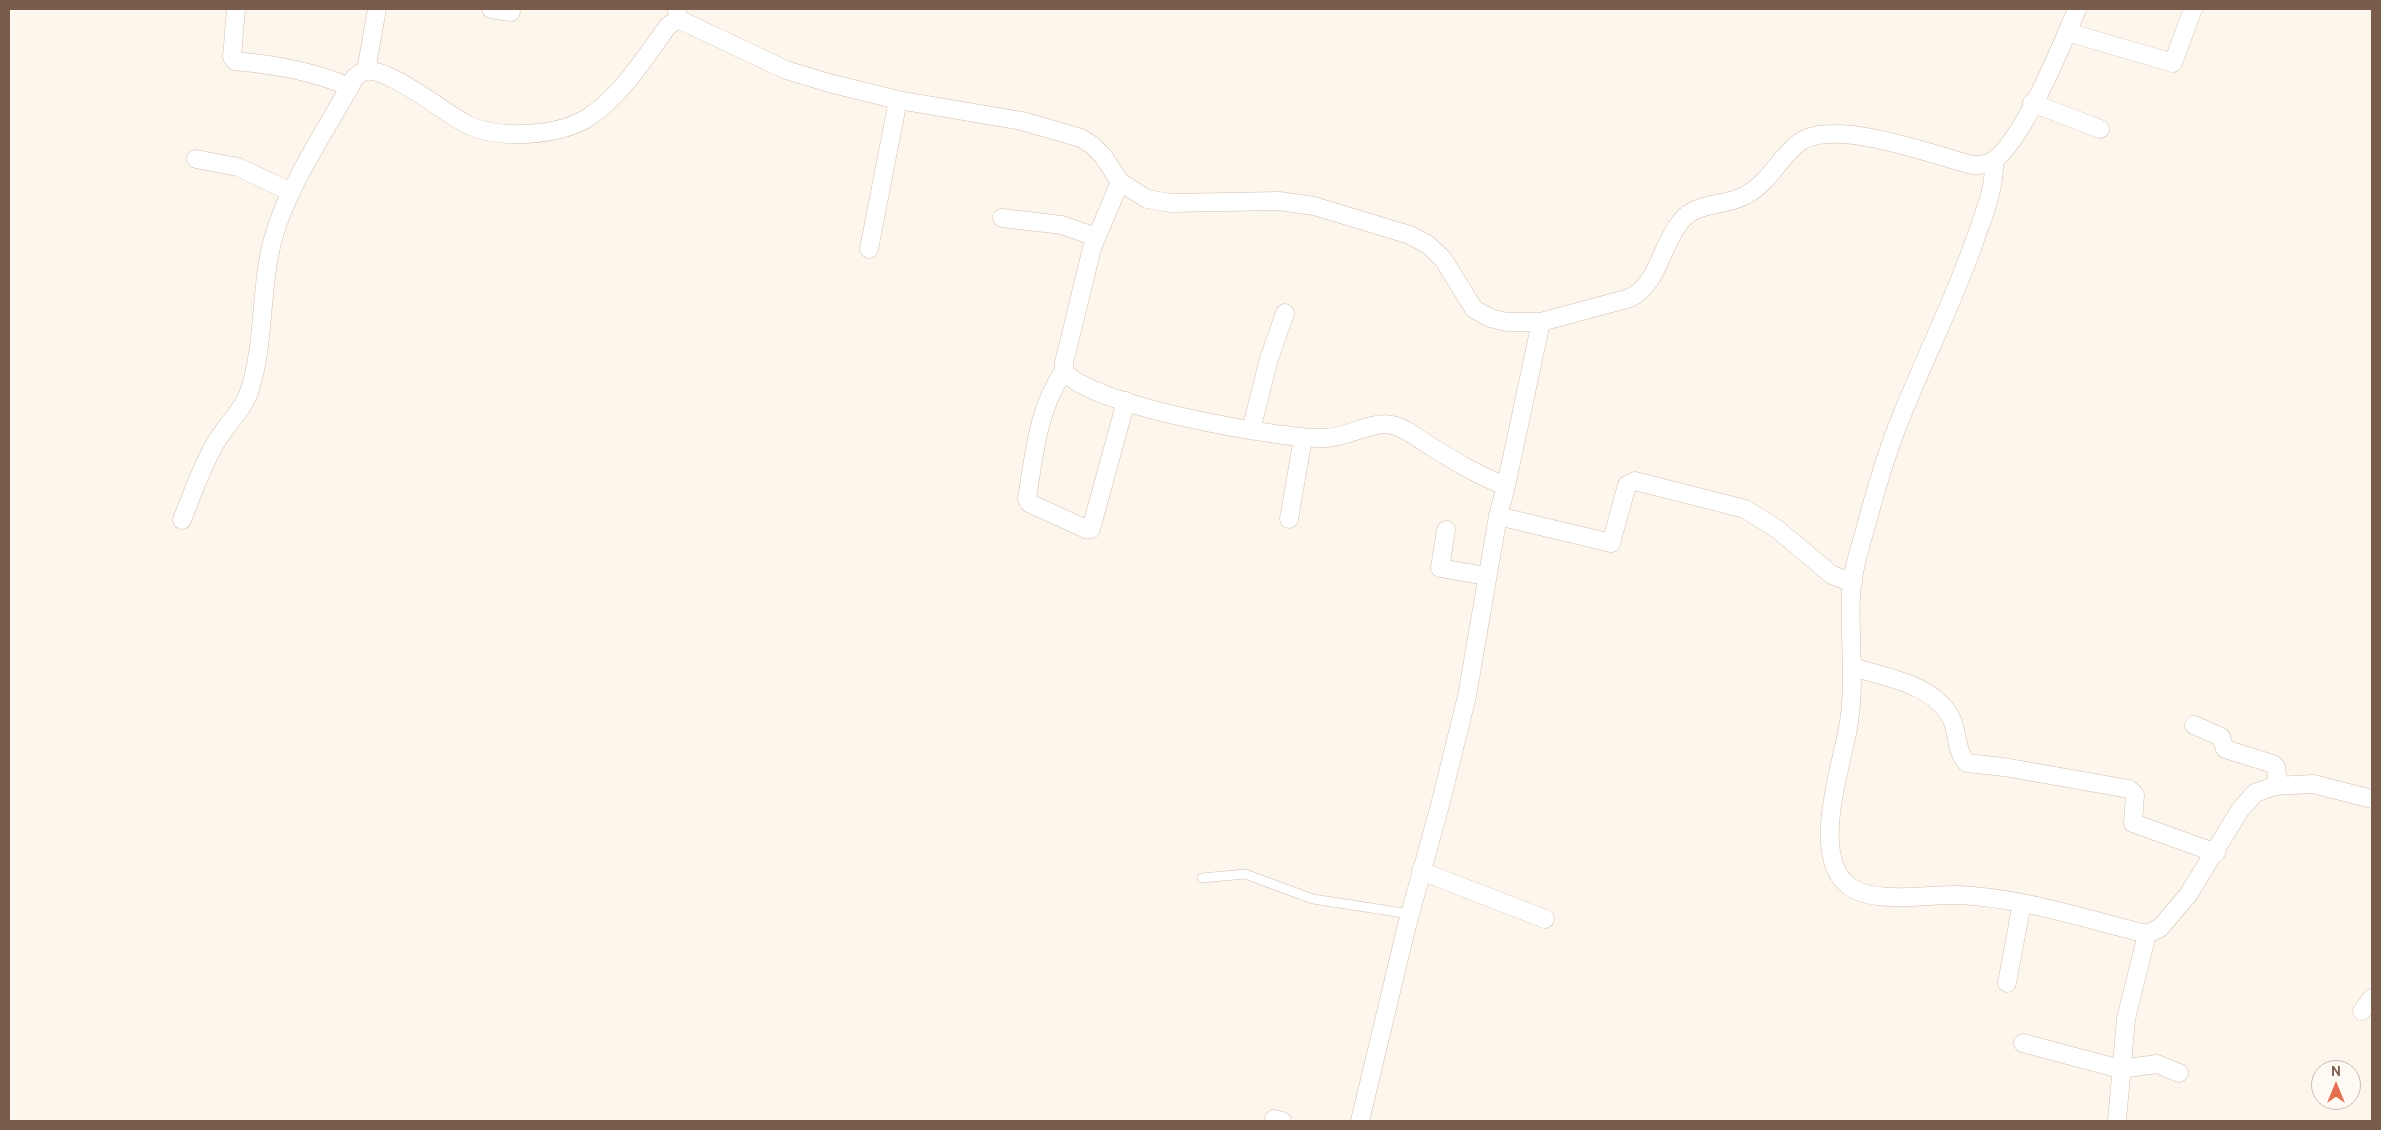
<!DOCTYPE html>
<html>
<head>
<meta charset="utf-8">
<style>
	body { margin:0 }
	#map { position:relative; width:2381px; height:1130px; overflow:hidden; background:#fdf6ec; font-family:Cabin,sans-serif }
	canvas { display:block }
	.frame { position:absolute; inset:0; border:10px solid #7a5c4d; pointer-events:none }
	.north { position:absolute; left:2311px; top:1060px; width:50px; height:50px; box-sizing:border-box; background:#fffaf3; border:1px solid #cabbb1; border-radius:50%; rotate:0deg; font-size:14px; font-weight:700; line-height:20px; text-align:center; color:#7a5c4d }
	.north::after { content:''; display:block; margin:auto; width:18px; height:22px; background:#e76f51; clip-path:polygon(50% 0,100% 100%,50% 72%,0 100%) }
</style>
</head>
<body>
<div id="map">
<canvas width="2381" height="1130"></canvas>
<div class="frame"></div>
<div class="north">N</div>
</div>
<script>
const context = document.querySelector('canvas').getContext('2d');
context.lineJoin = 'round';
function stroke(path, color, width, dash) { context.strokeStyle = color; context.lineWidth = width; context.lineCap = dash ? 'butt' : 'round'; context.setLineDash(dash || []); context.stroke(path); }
const lane = new Path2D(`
	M1202 878 1245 874 1313 899 1410 914`);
const street = new Path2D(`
	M236 9 232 57 235 61C276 65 312 71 350 87
	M491 9 511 12
	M677 9 678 19 786 70 829 83 898 100 1022 121 1081 138 1092 145 1103 156 1120 182 1147 199 1171 203 1279 201 1314 206 1410 235 1427 244 1443 259 1474 309 1490 318 1507 322H1541L1630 298C1660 282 1660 246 1681 221 1697 201 1725 207 1746 195 1770 182 1780 156 1800 142 1834 118 1931 154 1972 165 1980 165 1987 165 1994 160 2024 138 2062 45 2077 9
	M2067 32 2173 63 2193 9
	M366 71 377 9
	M2032 103 2100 129
	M196 159 238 167 291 192
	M1994 160C1995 188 1985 211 1976 237 1955 298 1926 355 1902 415 1887 450 1876 489 1866 526 1860 548 1852 572 1851 594 1849 639 1856 683 1848 728 1841 768 1810 856 1849 886 1874 905 1928 894 1959 895 2024 898 2085 919 2147 934L2160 928 2188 895 2240 810 2255 793 2274 786 2313 784 2372 799
	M1120 182 1092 248 1064 363V371C1088 405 1282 440 1326 438 1348 437 1371 421 1392 425 1406 428 1420 440 1432 447 1456 462 1479 476 1506 486
	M1002 218 1062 225 1096 237
	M869 249 898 100
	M1064 371C1038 408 1034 455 1027 499L1029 503 1086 529H1091L1126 401
	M1251 430 1269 359 1285 313
	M1498 516 1611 543 1627 485 1635 481 1745 509 1777 529 1832 575 1853 583
	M1289 519 1303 438
	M182 520C192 495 201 468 215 444 226 424 245 409 251 386 265 338 260 287 273 239 288 184 328 128 355 77 358 75 361 72 365 71 389 67 444 113 468 125 500 140 560 136 589 117 622 95 645 57 668 26L678 19
	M1446 530 1440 568 1486 576
	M1853 667C1887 678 1935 684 1952 720 1958 733 1956 753 1967 763L2004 767 2129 789 2135 795 2133 823 2216 853
	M2194 725 2221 737 2225 749 2273 764 2276 767 2278 786
	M1421 871 1545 919
	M2007 983 2022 903
	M2362 1011 2372 998
	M2023 1043 2120 1069 2157 1064 2179 1073
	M1274 1119 1282 1121
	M1360 1121 1406 929 1440 805 1467 696 1498 516 1506 486 1541 322
	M2117 1121 2126 1019 2147 934`);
stroke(lane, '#d1beb0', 10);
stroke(street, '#d1beb0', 19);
stroke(lane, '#fff', 9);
stroke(street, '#fff', 18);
</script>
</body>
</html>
